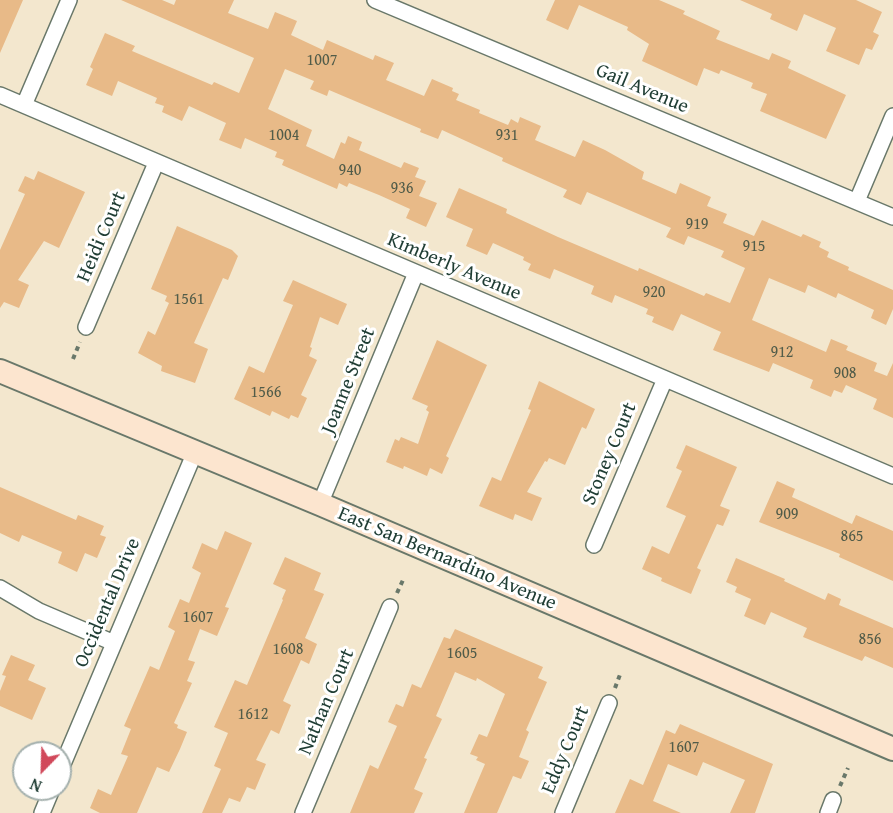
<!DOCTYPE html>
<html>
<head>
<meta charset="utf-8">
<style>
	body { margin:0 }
	#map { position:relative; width:893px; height:813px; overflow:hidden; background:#f3e7ce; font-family:"Gentium Book Plus",serif }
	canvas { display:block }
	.north { position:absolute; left:12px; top:741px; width:60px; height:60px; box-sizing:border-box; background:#fff; border:2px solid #a5b1ae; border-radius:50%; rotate:203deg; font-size:16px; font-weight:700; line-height:24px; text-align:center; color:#1f3d34 }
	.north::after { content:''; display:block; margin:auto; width:21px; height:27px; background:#d1495b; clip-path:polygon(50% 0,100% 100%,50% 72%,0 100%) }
</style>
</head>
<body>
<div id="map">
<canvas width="893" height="813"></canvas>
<div class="north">N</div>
</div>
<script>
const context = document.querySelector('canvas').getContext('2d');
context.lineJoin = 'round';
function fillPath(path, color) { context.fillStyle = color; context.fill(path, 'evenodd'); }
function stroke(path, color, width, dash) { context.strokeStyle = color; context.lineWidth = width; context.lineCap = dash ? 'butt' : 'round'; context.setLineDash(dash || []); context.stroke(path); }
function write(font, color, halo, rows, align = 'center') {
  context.font = font + ' "Gentium Book Plus",serif'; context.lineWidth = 6; context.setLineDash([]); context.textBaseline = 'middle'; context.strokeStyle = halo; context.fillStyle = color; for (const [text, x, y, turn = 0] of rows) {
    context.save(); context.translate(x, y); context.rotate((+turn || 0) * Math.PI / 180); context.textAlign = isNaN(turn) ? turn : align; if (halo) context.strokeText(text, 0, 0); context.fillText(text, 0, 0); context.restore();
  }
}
const building = new Path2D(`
	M0 0H23L0 53Z
	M121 0H162L174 5 176 0H234L228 13 268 29 275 12 297 21 291 35 323 50 327 40 373 60 375 55 394 63 386 80 424 96 432 79 453 88 452 91 459 94 456 100 480 110 479 113 508 125 511 119 518 123 520 117 541 126 535 140 575 157 583 140 605 150 644 172 642 179 676 194 680 183 711 197 707 206 727 214 723 223 754 236 762 220 801 237 803 234 821 242 819 247 829 252 827 257 849 267 848 270 893 290V309L886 325 871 318 874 310 838 293 836 298 808 285 805 293 769 278 752 320 826 352 831 339 848 346 846 350 877 363 874 371 887 376 893 363V418L873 409 877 399 846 385 842 393 834 390 831 397 810 388 813 380 773 363 769 372 713 350 721 332 681 314 673 331 652 322 654 317 646 314 648 309 615 295 612 303 591 294 594 286 554 269 550 279 528 270 531 264 523 260 524 257 493 243 487 255 466 246 473 229 446 217 459 188 507 209 506 213 558 237 638 271 639 268 704 296 706 293 730 303 745 268 721 257 724 251 688 236 684 245 666 237 671 228 587 192 581 205 563 197 567 190 502 161 503 158 442 130 438 139 420 132 421 129 329 90 327 96 310 89 314 81 285 69 268 109 312 130 306 146 334 159 341 142 345 144 348 136 362 142 359 150 401 168 404 162 419 168 415 177 426 181 419 196 437 203 426 227 406 218 410 209 379 195 349 183 347 187 339 183 337 189 282 165 284 160 275 157 277 152 245 138 241 149 219 140 226 123 189 106 182 121 162 112 164 106 155 103 157 98 118 81 112 96 86 85 93 69 90 67 105 33 135 46 132 51 212 85 214 82 239 93 254 58Z
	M555 0H659L685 11 683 14 720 31 716 39 769 60 772 53 791 61 788 68 846 95 826 139 760 111 767 94 751 88 753 83 721 70 719 74 704 68 697 86 642 61 649 44 627 30 628 27 579 5 568 30 546 20Z
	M740 0H856L882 12 873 32 879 35 872 50 866 48 859 65 826 51 836 28 804 14 797 31 770 19 772 14Z
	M38 171 85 192 59 248 44 241 18 280 29 285 19 308 4 302 0 308V250L25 194 18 191 25 176 34 180Z
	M177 226 232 250 238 256 228 280 223 278 194 343 208 349 195 383 161 371 162 366 138 353 148 331 155 335 169 303 165 301 167 296 151 289Z
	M293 280 347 304 338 325 320 317 310 347 312 348 309 356 317 360 301 395 307 398 298 418 291 415 289 419 272 411 270 416 234 399 249 366 264 373 293 305 283 301Z
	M437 340 487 365 446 456 449 458 442 474 430 468 427 476 404 466 403 469 386 462 395 439 399 441 401 437 418 444 429 412 426 410 428 406 412 399Z
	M539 381 595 409 586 429 582 427 565 465 549 458 547 462 545 461 527 492 542 498 532 521 515 514 513 520 479 506 492 477 501 481 531 410 528 409Z
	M686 445 737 467 720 506 730 510 723 526 717 524 697 568 701 570 691 594 661 581 662 578 642 569 652 546 669 554 686 516 666 507 682 471 676 468Z
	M777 481 795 489 792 497 852 524 856 515 893 531V581L839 557 840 554 759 522Z
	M0 487 76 520 78 515 104 526 100 535 106 537 97 558 85 553 77 572 58 563 62 552 22 535 19 542 0 533Z
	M225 531 252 543 225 607 229 608 217 636 200 629 188 660 195 662 187 681 192 683 174 723 178 725 177 728 187 732 180 749 169 772 157 767 137 813H100L90 808 98 789 111 795 128 756 121 754 131 729 124 726 150 666 159 670 175 631 168 627 180 599 189 603 201 573 192 568 202 543 217 550Z
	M285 557 321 573 314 590 324 594 305 638 317 644 309 664 301 660 283 701 291 705 279 734 271 730 256 760 266 764 255 790 247 787 240 802 229 798 222 813H202L221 769 214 766 228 733 214 727 235 680 247 685 283 600 282 599 286 590 273 584Z
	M736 558 785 579 784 581 825 600 828 593 841 599 839 605 893 628V668L865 656 862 661 803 637 807 628 771 612 765 625 744 616 751 599 735 592 737 587 726 582Z
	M455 629 543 667 538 678 547 682 526 730 529 732 519 757 529 761 521 779 513 776 497 813H464L485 764 476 760 478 757 470 754 479 734 487 737 505 694 477 678 476 681 455 672 436 716 442 719 424 758 427 759 414 789 423 793 414 813H350L370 765 378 769 397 726 388 722 396 704 403 707 412 684 421 688 444 637 450 639Z
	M11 655 35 665 28 680 46 688 32 720 0 706V691L6 676 2 675Z
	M680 724 773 764 755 813H730L745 780 703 762 697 776 668 764 653 801 681 813H615L630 779 643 785 666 730 675 734Z`);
const path = new Path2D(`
	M73 359 80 342
	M397 593 403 580
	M615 688 621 672
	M840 786 848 768`);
const street = new Path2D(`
	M375 0 893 217
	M0 95 893 476
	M24 105 69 0
	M857 201 893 116
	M86 327 156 163
	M320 504 416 273
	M594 545 665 379
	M0 588 39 611 114 643
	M60 771 195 452
	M42 813 52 789
	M303 813 390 607
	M563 813 609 703
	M828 813 833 800`);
const secondary = new Path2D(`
	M0 371 320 504 893 749`);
const numberNames = [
	["1007",322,61],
	["1004",284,136],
	["931",507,136],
	["940",350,171],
	["936",402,189],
	["919",697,225],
	["915",754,247],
	["920",654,293],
	["1561",189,300],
	["912",782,353],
	["908",845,374],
	["1566",266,393],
	["909",787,515],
	["865",852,537],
	["1607",198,618],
	["856",870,640],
	["1608",288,650],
	["1605",462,654],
	["1612",253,715],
	["1607",684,748]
];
const streetNames = [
	["Gail Avenue",642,89,23],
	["Heidi Court",102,237,-67],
	["Kimberly Avenue",454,267,23],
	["Joanne Street",349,381,-68],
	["Stoney Court",610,454,-67],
	["East San Bernardino Avenue",447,559,23],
	["Occidental Drive",108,603,-67],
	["Nathan Court",327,702,-67],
	["Eddy Court",566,750,-67]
];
fillPath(building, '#e8ba88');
stroke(street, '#69786a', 18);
stroke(secondary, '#69786a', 26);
stroke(path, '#69786a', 4, [4.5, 4.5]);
stroke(street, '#fff', 15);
stroke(secondary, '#fce5cf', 22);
write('16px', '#515c49', null, numberNames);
write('20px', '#1f3d34', '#fff', streetNames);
</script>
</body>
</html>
